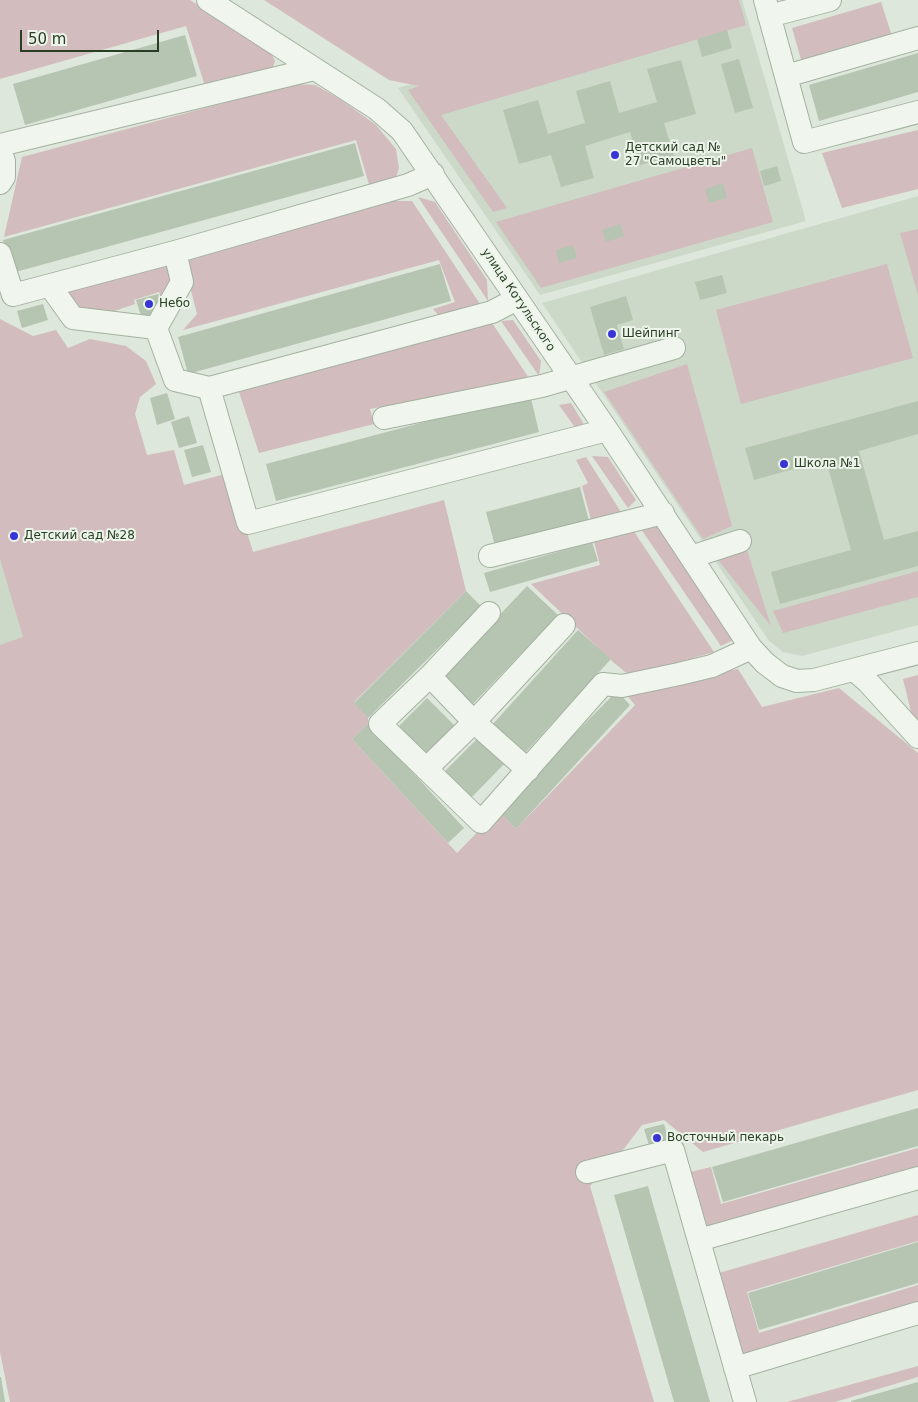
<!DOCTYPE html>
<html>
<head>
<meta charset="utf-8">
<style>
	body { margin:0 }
	#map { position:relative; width:918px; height:1402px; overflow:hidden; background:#dee7db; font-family:"DejaVu Sans",sans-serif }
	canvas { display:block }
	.scale { position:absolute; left:20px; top:30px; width:139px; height:22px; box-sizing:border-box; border:2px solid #293e24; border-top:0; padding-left:6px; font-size:15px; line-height:18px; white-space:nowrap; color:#293e24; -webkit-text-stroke:4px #edf5eb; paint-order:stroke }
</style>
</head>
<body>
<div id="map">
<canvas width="918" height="1402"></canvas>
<div class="scale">50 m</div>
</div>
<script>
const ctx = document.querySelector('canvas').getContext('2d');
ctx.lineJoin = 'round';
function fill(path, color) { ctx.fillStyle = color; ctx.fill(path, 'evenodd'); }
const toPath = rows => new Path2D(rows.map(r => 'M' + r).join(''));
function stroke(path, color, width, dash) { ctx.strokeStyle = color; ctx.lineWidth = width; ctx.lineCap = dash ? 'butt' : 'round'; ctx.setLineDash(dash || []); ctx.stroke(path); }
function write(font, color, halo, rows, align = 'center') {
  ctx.font = font + ' "DejaVu Sans",sans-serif'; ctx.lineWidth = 4; ctx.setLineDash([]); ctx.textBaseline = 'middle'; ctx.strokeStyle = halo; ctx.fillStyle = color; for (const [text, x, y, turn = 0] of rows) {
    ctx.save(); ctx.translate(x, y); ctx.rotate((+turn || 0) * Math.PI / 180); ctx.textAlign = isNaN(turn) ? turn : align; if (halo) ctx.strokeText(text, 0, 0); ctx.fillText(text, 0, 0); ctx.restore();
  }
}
fill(toPath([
	[704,0,742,0,806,221,540,295,398,88],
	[918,196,918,625,802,656,783,652,769,641,542,303],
	[0,445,56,628,0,645]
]), '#ccd9c9');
fill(toPath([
	[0,0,190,0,271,53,275,61,273,67,205,86,186,26,0,79],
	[264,0,739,0,746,25,441,115,507,208,493,212,408,90,419,86,389,80],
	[881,2,892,36,802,63,792,28],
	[295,84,315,85,340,99,376,125,396,149,399,168,395,180,370,188,356,140,4,237,22,157],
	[918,130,918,189,842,208,822,153],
	[752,148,773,222,541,288,496,222],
	[418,197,435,202,487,280,488,301],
	[390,201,412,201,480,304,440,317,433,309,455,302,439,260,183,330,197,314,183,259],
	[918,229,918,295,900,233],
	[170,258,177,283,163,304,159,292,134,300,135,304,100,316,76,314,59,288],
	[887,264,913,358,741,404,716,310],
	[0,319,33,336,56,330,68,348,90,339,126,346,146,361,156,384,140,397,135,414,147,455,174,450,184,485,229,473,253,552,444,500,466,591,354,702,368,718,368,724,352,739,457,853,498,811,516,829,635,705,625,693,738,669,762,707,839,688,918,753,918,1090,703,1152,664,1120,642,1125,620,1154,590,1186,654,1402,10,1402,0,1352,0,645,23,637,0,559],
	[513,320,541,361,539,376,501,321],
	[492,323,529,378,370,409,374,424,259,453,239,392],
	[687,364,732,526,703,539,604,392],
	[571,403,588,431,579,433,559,405],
	[592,456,608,457,636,500,628,508],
	[586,457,621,512,591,520,582,486,588,483,576,460],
	[657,526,733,640,721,646,641,529],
	[633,530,714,652,630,676,613,662,531,584,600,565,593,538],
	[747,550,771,626,718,560],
	[918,571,918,597,783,633,773,611],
	[918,675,918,722,912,716,903,679],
	[918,1148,918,1168,706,1228,690,1172,711,1167,721,1204],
	[918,1215,918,1241,747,1292,759,1333,918,1285,918,1302,743,1354,719,1273],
	[918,1366,918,1377,835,1402,787,1402]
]), '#d2bcbe');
fill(toPath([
	[727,30,732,48,702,57,697,39],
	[185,35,197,76,25,125,13,84],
	[918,53,918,92,819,121,809,85],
	[739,59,753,108,735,113,721,64],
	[681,60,696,114,664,123,674,156,640,165,630,132,585,146,594,178,561,187,551,155,519,164,503,110,538,100,548,134,585,123,576,91,610,81,619,113,657,102,647,69],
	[355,143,364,176,12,273,3,240],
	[777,166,781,181,764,186,760,171],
	[723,183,727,198,709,203,705,189],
	[620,224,624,236,606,242,602,230],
	[573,245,577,258,559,263,556,250],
	[440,264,451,301,188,374,178,337],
	[722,275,727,293,700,300,695,282],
	[158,294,162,309,160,313,146,317,140,313,136,300],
	[626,296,633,320,617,325,624,349,604,355,590,307],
	[43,304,48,320,22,328,17,311],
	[167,393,175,419,157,425,150,398],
	[530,394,539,432,276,501,266,464],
	[918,401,918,434,859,451,884,540,918,531,918,566,780,604,771,572,851,550,826,460,754,480,745,448],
	[189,416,197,443,179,448,171,422],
	[203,445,211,472,192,477,184,450],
	[580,487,589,521,495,546,486,512],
	[592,542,598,561,490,592,484,573],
	[527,586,558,615,469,708,439,679],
	[466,591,481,606,368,718,354,703],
	[578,630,611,659,524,754,492,725],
	[617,691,630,705,516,829,498,811],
	[427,698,457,728,426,759,396,729],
	[368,724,464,828,448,843,352,739],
	[481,735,507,761,469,800,443,773],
	[918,1108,918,1146,723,1202,712,1167],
	[664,1124,671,1147,651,1152,644,1129],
	[648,1186,653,1204,710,1402,674,1402,614,1195],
	[918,1242,918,1283,759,1330,748,1293],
	[0,1377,1,1377,5,1402,0,1402],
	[918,1382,918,1402,851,1402,851,1401]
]), '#b6c4b2');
const minor = toPath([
	[208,0,377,109,402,131,607,430,751,648,765,663,782,676,797,681,814,680,918,653],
	[765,0,804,142,918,112],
	[769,16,830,0],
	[786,76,918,38],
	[0,145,314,69],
	[0,150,4,161,4,177,0,183],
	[175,252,182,282,156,328,175,380,209,388],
	[0,254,13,295,175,252,408,185,433,174],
	[50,286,73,318,156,328],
	[517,299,492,312,209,388,248,523,607,430],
	[384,418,542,386,674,348],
	[490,556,663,513],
	[691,557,740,541],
	[489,613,430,676,380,724,481,822,603,684,622,686,679,674,712,666,751,648],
	[854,670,868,682,918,737],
	[430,676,474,722,528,770],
	[426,769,474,722,564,625],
	[587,1172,673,1150,745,1402],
	[699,1240,918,1178],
	[735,1368,918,1313]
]);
stroke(minor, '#a4b1a0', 24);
stroke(minor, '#f0f5ee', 22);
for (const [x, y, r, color] of [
	[615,155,5,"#3835d7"],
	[149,304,5,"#3835d7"],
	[612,334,5,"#3835d7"],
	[784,464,5,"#3835d7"],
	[14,536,5,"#3835d7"],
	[657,1138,5,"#3835d7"]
]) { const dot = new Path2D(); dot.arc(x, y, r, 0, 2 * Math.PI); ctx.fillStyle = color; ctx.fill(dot); stroke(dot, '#edf5eb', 2); }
write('12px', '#293e24', '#edf5eb', [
	["Детский сад №",625,148],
	["27 \"Самоцветы\"",625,162],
	["Небо",159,304],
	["Шейпинг",622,334],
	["Школа №1",794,464],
	["Детский сад №28",24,536],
	["Восточный пекарь",667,1138]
], 'left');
write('12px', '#293e24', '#edf5eb', [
	["улица Котульского",518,300,56]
]);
</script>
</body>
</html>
